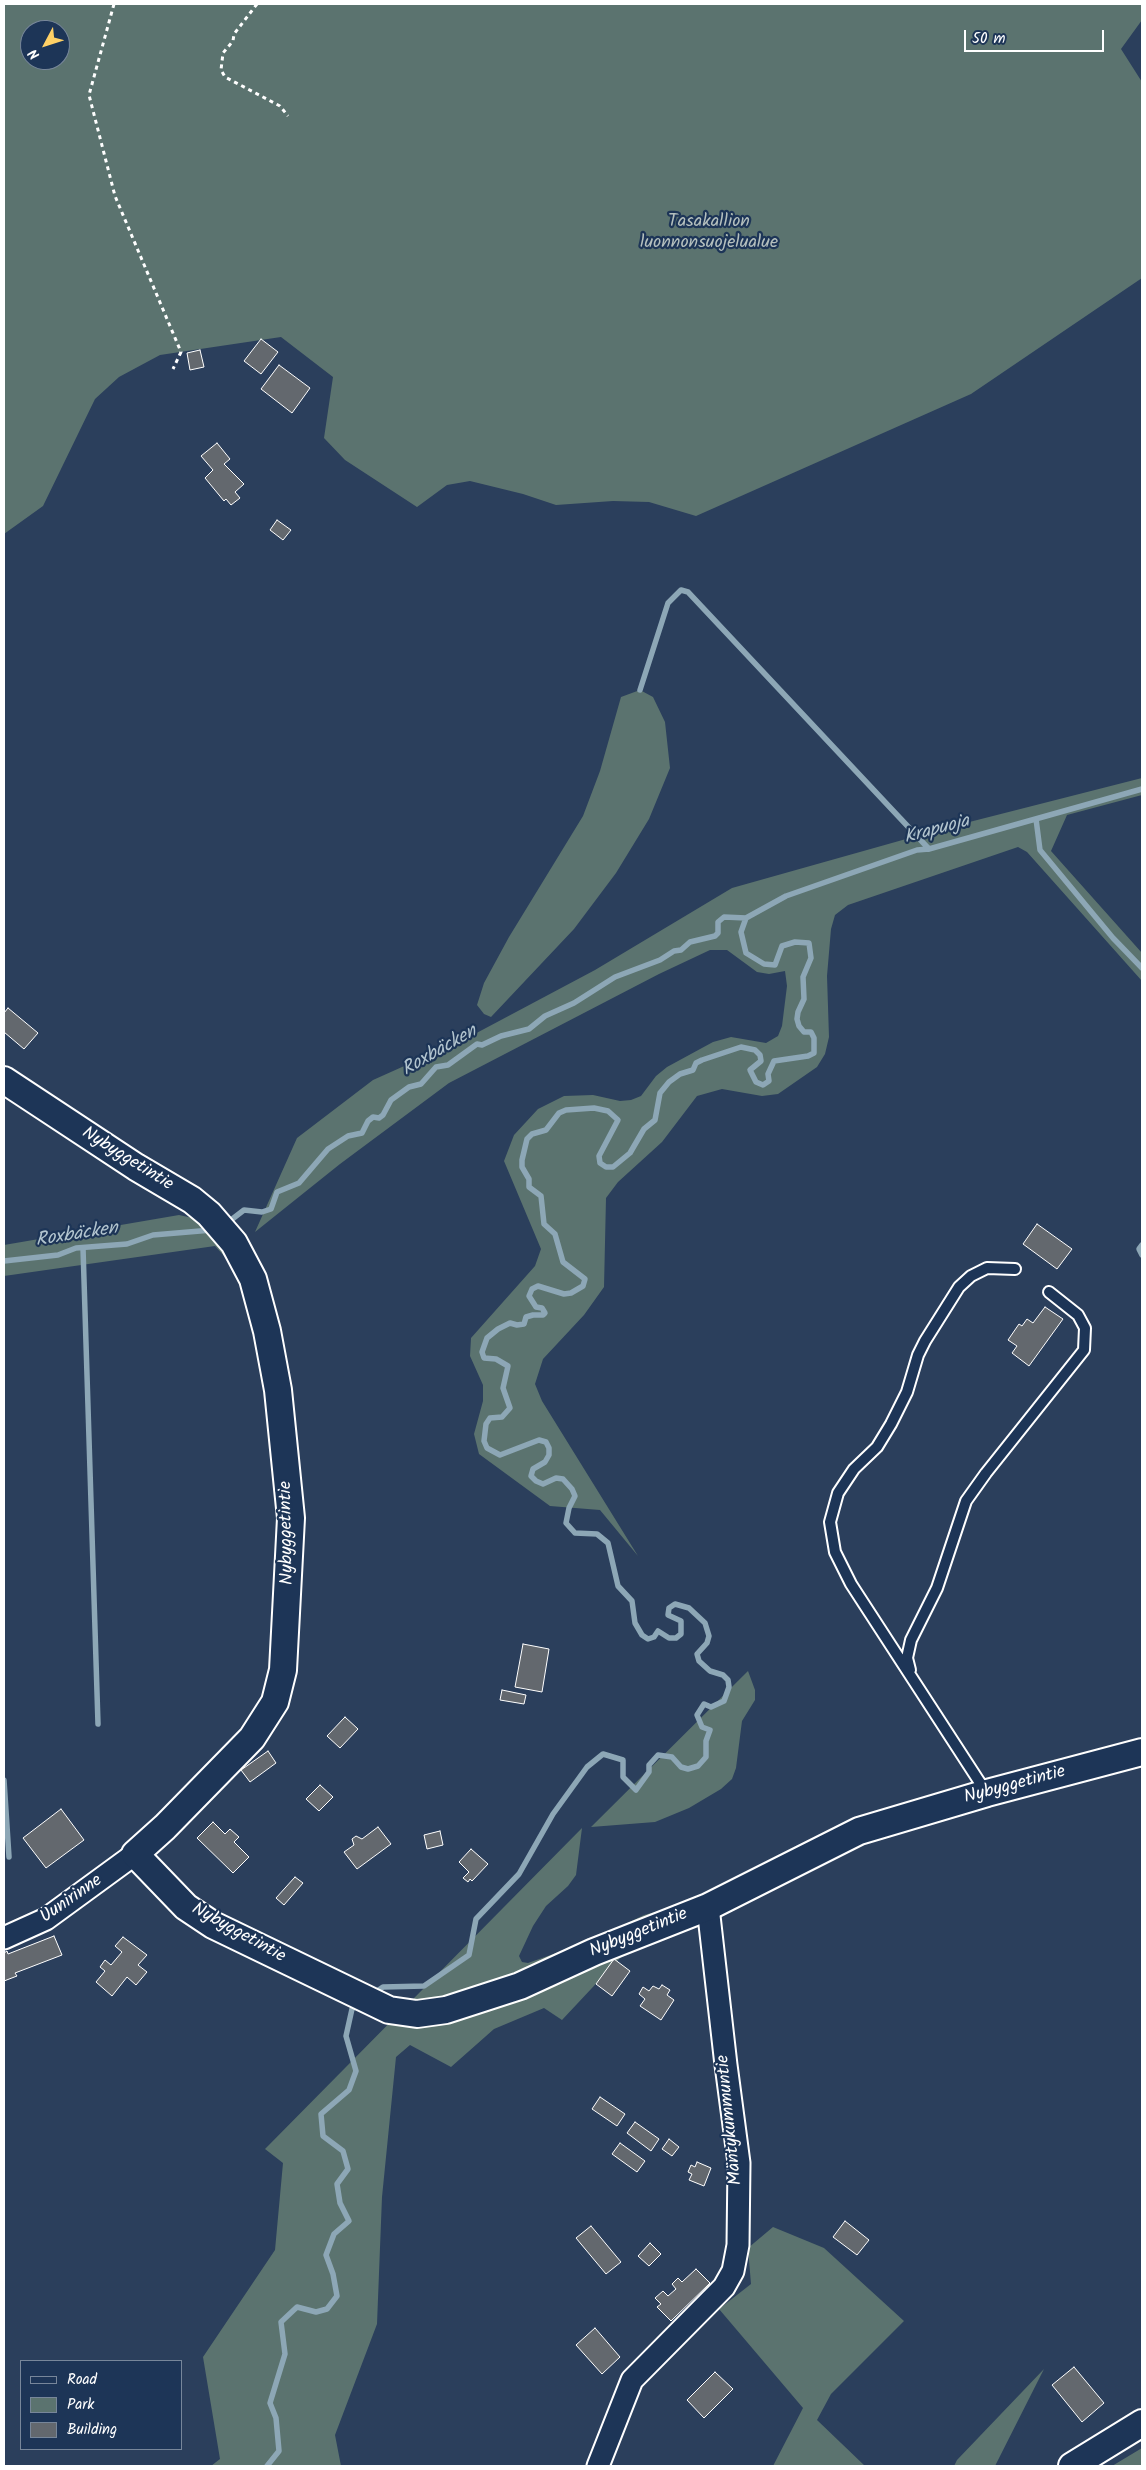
<!DOCTYPE html>
<html>
<head>
<meta charset="utf-8">
<style>
	body { margin:0 }
	#map { position:relative; width:1146px; height:2470px; overflow:hidden; background:#2b3f5c; font-family:Kalam,sans-serif }
	canvas { display:block }
	.frame { position:absolute; inset:0; border:5px solid #fff; pointer-events:none }
	.legend { position:absolute; left:20px; top:2360px; width:162px; height:90px; box-sizing:border-box; background:#1d3557; border:1px solid #77869a; margin:0; padding:6px 9px; list-style:none; font-size:15px; color:#fff }
	.legend li { display:flex; align-items:center; gap:10px; height:25px }
	.legend b { width:25px; border:1px solid #77869a }
	.north { position:absolute; left:20px; top:20px; width:50px; height:50px; box-sizing:border-box; background:#1d3557; border:1px solid #77869a; border-radius:50%; rotate:230deg; font-size:14px; font-weight:700; line-height:20px; text-align:center; color:#fff }
	.north::after { content:''; display:block; margin:auto; width:18px; height:22px; background:#ffd166; clip-path:polygon(50% 0,100% 100%,50% 72%,0 100%) }
	.scale { position:absolute; left:964px; top:30px; width:140px; height:22px; box-sizing:border-box; border:2px solid #fff; border-top:0; padding-left:6px; font-size:15px; line-height:18px; white-space:nowrap; color:#fff; -webkit-text-stroke:4px #1d3557; paint-order:stroke }
</style>
</head>
<body>
<div id="map">
<canvas width="1146" height="2470"></canvas>
<div class="frame"></div>
<ul class="legend">
<li><b style="height:6px;background:#1d3557"></b>Road</li>
<li><b style="height:14px;background:#5b736f"></b>Park</li>
<li><b style="height:14px;background:#63686e"></b>Building</li>
</ul>
<div class="north">N</div>
<div class="scale">50 m</div>
</div>
<script>
const ctx = document.querySelector('canvas').getContext('2d');
ctx.lineJoin = 'round';
function fill(path, color) { ctx.fillStyle = color; ctx.fill(path, 'evenodd'); }
const toPath = rows => new Path2D(rows.map(r => 'M' + r).join(''));
function stroke(path, color, width, dash) { ctx.strokeStyle = color; ctx.lineWidth = width; ctx.lineCap = dash ? 'butt' : 'round'; ctx.setLineDash(dash || []); ctx.stroke(path); }
function write(font, color, halo, rows, align = 'center') {
  ctx.font = font + ' Kalam,sans-serif'; ctx.lineWidth = 4.5; ctx.setLineDash([]); ctx.textBaseline = 'middle'; ctx.strokeStyle = halo; ctx.fillStyle = color; for (const [text, x, y, turn = 0] of rows) {
    ctx.save(); ctx.translate(x, y); ctx.rotate((+turn || 0) * Math.PI / 180); ctx.textAlign = isNaN(turn) ? turn : align; if (halo) ctx.strokeText(text, 0, 0); ctx.fillText(text, 0, 0); ctx.restore();
  }
}
fill(toPath([
	[4,4,1142,4,1142,20,1121,49,1142,82,1142,278,971,394,696,516,649,502,613,501,556,505,523,494,470,481,447,485,417,507,345,460,324,438,333,377,281,337,160,355,119,377,95,399,43,506,4,534],
	[30,30,60,30,60,60,30,60],
	[640,690,653,697,665,722,670,768,649,819,616,873,574,929,491,1017,484,1014,477,1005,484,983,509,937,583,816,600,771,621,697],
	[1142,778,1142,795,1067,815,1051,851,1142,953,1142,981,1027,852,1018,847,848,905,835,915,831,929,827,976,829,1037,825,1054,817,1067,778,1094,762,1096,722,1089,697,1096,662,1142,618,1182,606,1198,604,1287,584,1315,543,1359,535,1384,542,1401,638,1556,600,1510,550,1506,479,1454,474,1434,483,1401,483,1385,470,1356,471,1338,535,1266,541,1249,504,1161,514,1135,538,1109,564,1096,593,1095,620,1101,631,1100,641,1096,656,1076,667,1067,713,1042,731,1037,766,1043,778,1036,782,1026,787,986,785,971,769,974,757,972,727,950,710,950,659,974,449,1083,340,1164,255,1232,297,1138,373,1080,469,1037,595,970,732,888,938,830],
	[179,1215,202,1220,230,1250,235,1268,215,1246,4,1276,4,1245],
	[748,1671,755,1690,755,1700,742,1721,736,1768,732,1779,721,1789,689,1808,655,1822,591,1827],
	[582,1828,576,1875,568,1886,546,1906,533,1926,519,1956,522,1962,528,1963,590,1941,644,1915,666,1909,562,2020,544,2008,494,2029,451,2067,410,2045,396,2057,382,2197,377,2324,335,2435,341,2466,211,2466,220,2459,203,2357,275,2250,283,2163,265,2149],
	[773,2227,824,2248,904,2321,831,2394,817,2420,865,2466,773,2466,803,2408,719,2309,751,2284,748,2248],
	[1044,2369,995,2466,954,2466,957,2460],
	[1142,2448,1142,2466,1112,2466]
]), '#5b736f');
stroke(toPath([
	[640,690,668,603,681,590,688,592,929,849],
	[1036,819,1040,850,1113,938,1142,968],
	[231,1220,244,1210,262,1212,271,1209,277,1192,299,1183,328,1149,348,1136,362,1133,368,1121,373,1117,379,1118,383,1115,391,1100,409,1087,421,1084,436,1067,448,1065,477,1044,482,1045,501,1036,529,1029,545,1016,574,1003,615,977,660,960,674,951,681,950,690,942,715,936,718,933,718,922,724,917,746,918,786,896,917,850,929,849,1142,789],
	[1142,1245,1139,1249,1142,1255],
	[83,1248,98,1724],
	[4,1261,58,1255,76,1248,127,1244,153,1235,212,1230],
	[4,1780,9,1857],
	[373,1994,383,1987,424,1986,469,1955,476,1919,519,1874,553,1814,587,1767,603,1754,623,1760,623,1777,636,1790,649,1772,649,1765,658,1755,672,1757,681,1767,688,1769,698,1766,706,1757,706,1741,710,1730,702,1727,697,1715,704,1704,711,1707,724,1701,729,1687,728,1680,723,1675,710,1671,699,1661,697,1654,707,1643,709,1636,705,1623,689,1608,675,1604,669,1608,668,1615,681,1621,681,1634,676,1638,669,1638,658,1631,654,1637,648,1639,642,1635,635,1623,632,1601,618,1586,608,1543,597,1534,575,1533,566,1523,569,1508,575,1496,572,1489,563,1479,556,1478,543,1484,536,1481,531,1476,533,1469,545,1462,549,1455,549,1448,546,1442,539,1440,500,1455,487,1448,484,1441,486,1424,490,1418,502,1417,510,1408,503,1388,508,1366,496,1359,484,1358,482,1352,487,1338,498,1329,510,1323,517,1325,524,1324,526,1317,533,1315,543,1315,545,1313,542,1308,536,1307,529,1296,532,1289,538,1286,564,1294,571,1293,583,1286,585,1279,563,1262,555,1234,544,1224,541,1196,529,1187,529,1179,522,1167,522,1160,527,1139,532,1134,546,1130,559,1113,566,1110,594,1108,608,1111,618,1120,599,1156,600,1163,606,1167,613,1167,630,1153,644,1129,655,1120,660,1093,669,1082,680,1074,693,1070,696,1063,702,1060,741,1047,755,1050,760,1055,761,1061,750,1070,756,1082,763,1085,769,1081,768,1074,774,1061,808,1056,814,1053,814,1038,811,1032,804,1032,799,1026,797,1019,798,1012,804,999,803,977,811,958,809,943,795,942,782,946,775,965,764,964,746,953,741,932,746,918],
	[267,2466,279,2451,276,2418,270,2403,285,2354,281,2322,297,2307,316,2312,327,2309,337,2296,333,2274,326,2255,334,2234,349,2221,340,2203,337,2184,348,2169,343,2151,323,2136,321,2114,349,2090,356,2071,346,2036,352,2009,359,2004]
]), '#8da7b6', 5.5);
const building = toPath([
	[261,339,278,352,261,374,244,361,261,339],
	[200,350,204,367,190,370,187,353,200,350],
	[279,365,310,388,292,413,261,389,279,365],
	[217,443,230,459,224,464,244,484,235,492,240,498,231,505,226,499,224,501,205,478,213,470,201,456,217,443],
	[277,520,291,530,283,540,270,530,277,520],
	[8,1008,38,1033,24,1049,4,1032,4,1013,8,1008],
	[1037,1224,1072,1249,1057,1269,1023,1244,1037,1224],
	[1045,1307,1063,1319,1029,1366,1012,1353,1017,1346,1008,1340,1019,1324,1022,1326,1027,1319,1033,1323,1045,1307],
	[523,1644,549,1649,542,1692,515,1687,523,1644],
	[502,1690,526,1695,524,1704,500,1700,502,1690],
	[345,1717,358,1729,340,1748,327,1736,345,1717],
	[268,1751,276,1763,250,1782,241,1770,268,1751],
	[320,1785,333,1797,319,1811,306,1799,320,1785],
	[61,1809,84,1840,46,1868,23,1838,61,1809],
	[213,1822,225,1834,230,1829,239,1837,234,1842,249,1857,233,1873,197,1838,213,1822],
	[378,1827,391,1844,357,1869,344,1852,354,1845,352,1839,356,1836,362,1839,378,1827],
	[440,1831,443,1845,427,1849,424,1835,440,1831],
	[471,1849,488,1864,472,1881,470,1879,468,1882,463,1878,469,1872,459,1862,471,1849],
	[295,1877,303,1883,284,1905,276,1898,295,1877],
	[54,1936,62,1955,15,1973,17,1976,4,1981,4,1953,7,1951,8,1954,54,1936],
	[123,1937,147,1955,138,1965,147,1972,136,1985,127,1977,112,1996,96,1982,105,1971,100,1967,105,1960,111,1965,122,1952,115,1946,123,1937],
	[614,1959,630,1971,612,1996,596,1984,614,1959],
	[662,1985,670,1990,667,1995,674,2000,661,2020,640,2006,645,1999,639,1994,643,1987,649,1991,653,1986,659,1989,662,1985],
	[600,2097,625,2114,617,2126,592,2109,600,2097],
	[635,2122,659,2139,651,2151,627,2133,635,2122],
	[669,2139,679,2147,672,2156,662,2149,669,2139],
	[620,2143,645,2161,637,2172,612,2154,620,2143],
	[697,2162,711,2168,704,2186,689,2180,692,2174,688,2172,691,2165,695,2167,697,2162],
	[845,2221,869,2240,857,2255,833,2237,845,2221],
	[591,2226,621,2262,606,2274,576,2238,591,2226],
	[650,2243,661,2254,649,2266,638,2256,650,2243],
	[696,2269,710,2283,671,2321,657,2307,661,2304,655,2298,663,2291,668,2296,676,2289,672,2284,678,2278,682,2282,696,2269],
	[595,2328,620,2357,602,2374,576,2345,595,2328],
	[1074,2367,1104,2403,1082,2422,1052,2385,1074,2367],
	[715,2372,733,2389,704,2418,687,2400,715,2372]
]);
fill(building, '#63686e');
stroke(building, '#fff', 1);
const service = toPath([
	[910,1670,907,1658,911,1640,937,1588,966,1501,986,1473,1084,1350,1085,1328,1078,1315,1049,1292],
	[986,1792,851,1584,835,1552,830,1522,838,1493,854,1469,877,1447,891,1424,907,1392,918,1355,925,1341,959,1287,971,1276,987,1268,1015,1269]
]);
const minor = toPath([
	[4,1938,46,1919,135,1854],
	[598,2466,632,2380,724,2287,733,2271,738,2245,739,2163,726,2065,708,1907]
]);
const tertiary = toPath([
	[4,1080,136,1167,192,1200,209,1214,234,1243,253,1279,267,1331,278,1390,291,1518,283,1670,275,1702,252,1738,165,1827,135,1854,186,1907,213,1925,389,2010,417,2014,446,2010,520,1986,594,1952,708,1907,859,1831,987,1793,1142,1752],
	[1072,2466,1142,2423]
]);
stroke(service, '#fff', 14);
stroke(minor, '#fff', 25);
stroke(tertiary, '#fff', 30);
stroke(toPath([
	[114,4,89,95,115,196,181,352,173,369],
	[257,4,234,34,233,41,223,53,221,70,225,77,280,106,288,116]
]), '#fff', 3, [4, 4]);
stroke(service, '#1d3557', 10);
stroke(minor, '#1d3557', 21);
stroke(tertiary, '#1d3557', 26);
write('18px', '#b5c0be', '#1d3557', [
	["Tasakallion",709,223],
	["luonnonsuojelualue",709,244]
]);
write('18px', '#fff', '#1d3557', [
	["Nybyggetintie",127,1160,32],
	["Nybyggetintie",288,1533,-91],
	["Nybyggetintie",1015,1786,-15],
	["Uunirinne",72,1900,-35],
	["Nybyggetintie",238,1934,29],
	["Nybyggetintie",639,1934,-22],
	["Mäntykummuntie",731,2120,-96]
]);
write('italic 19px', '#b3c5cf', '#1d3557', [
	["Krapuoja",937,831,-15],
	["Roxbäcken",440,1052,-30],
	["Roxbäcken",77,1236,-9]
]);
</script>
</body>
</html>
